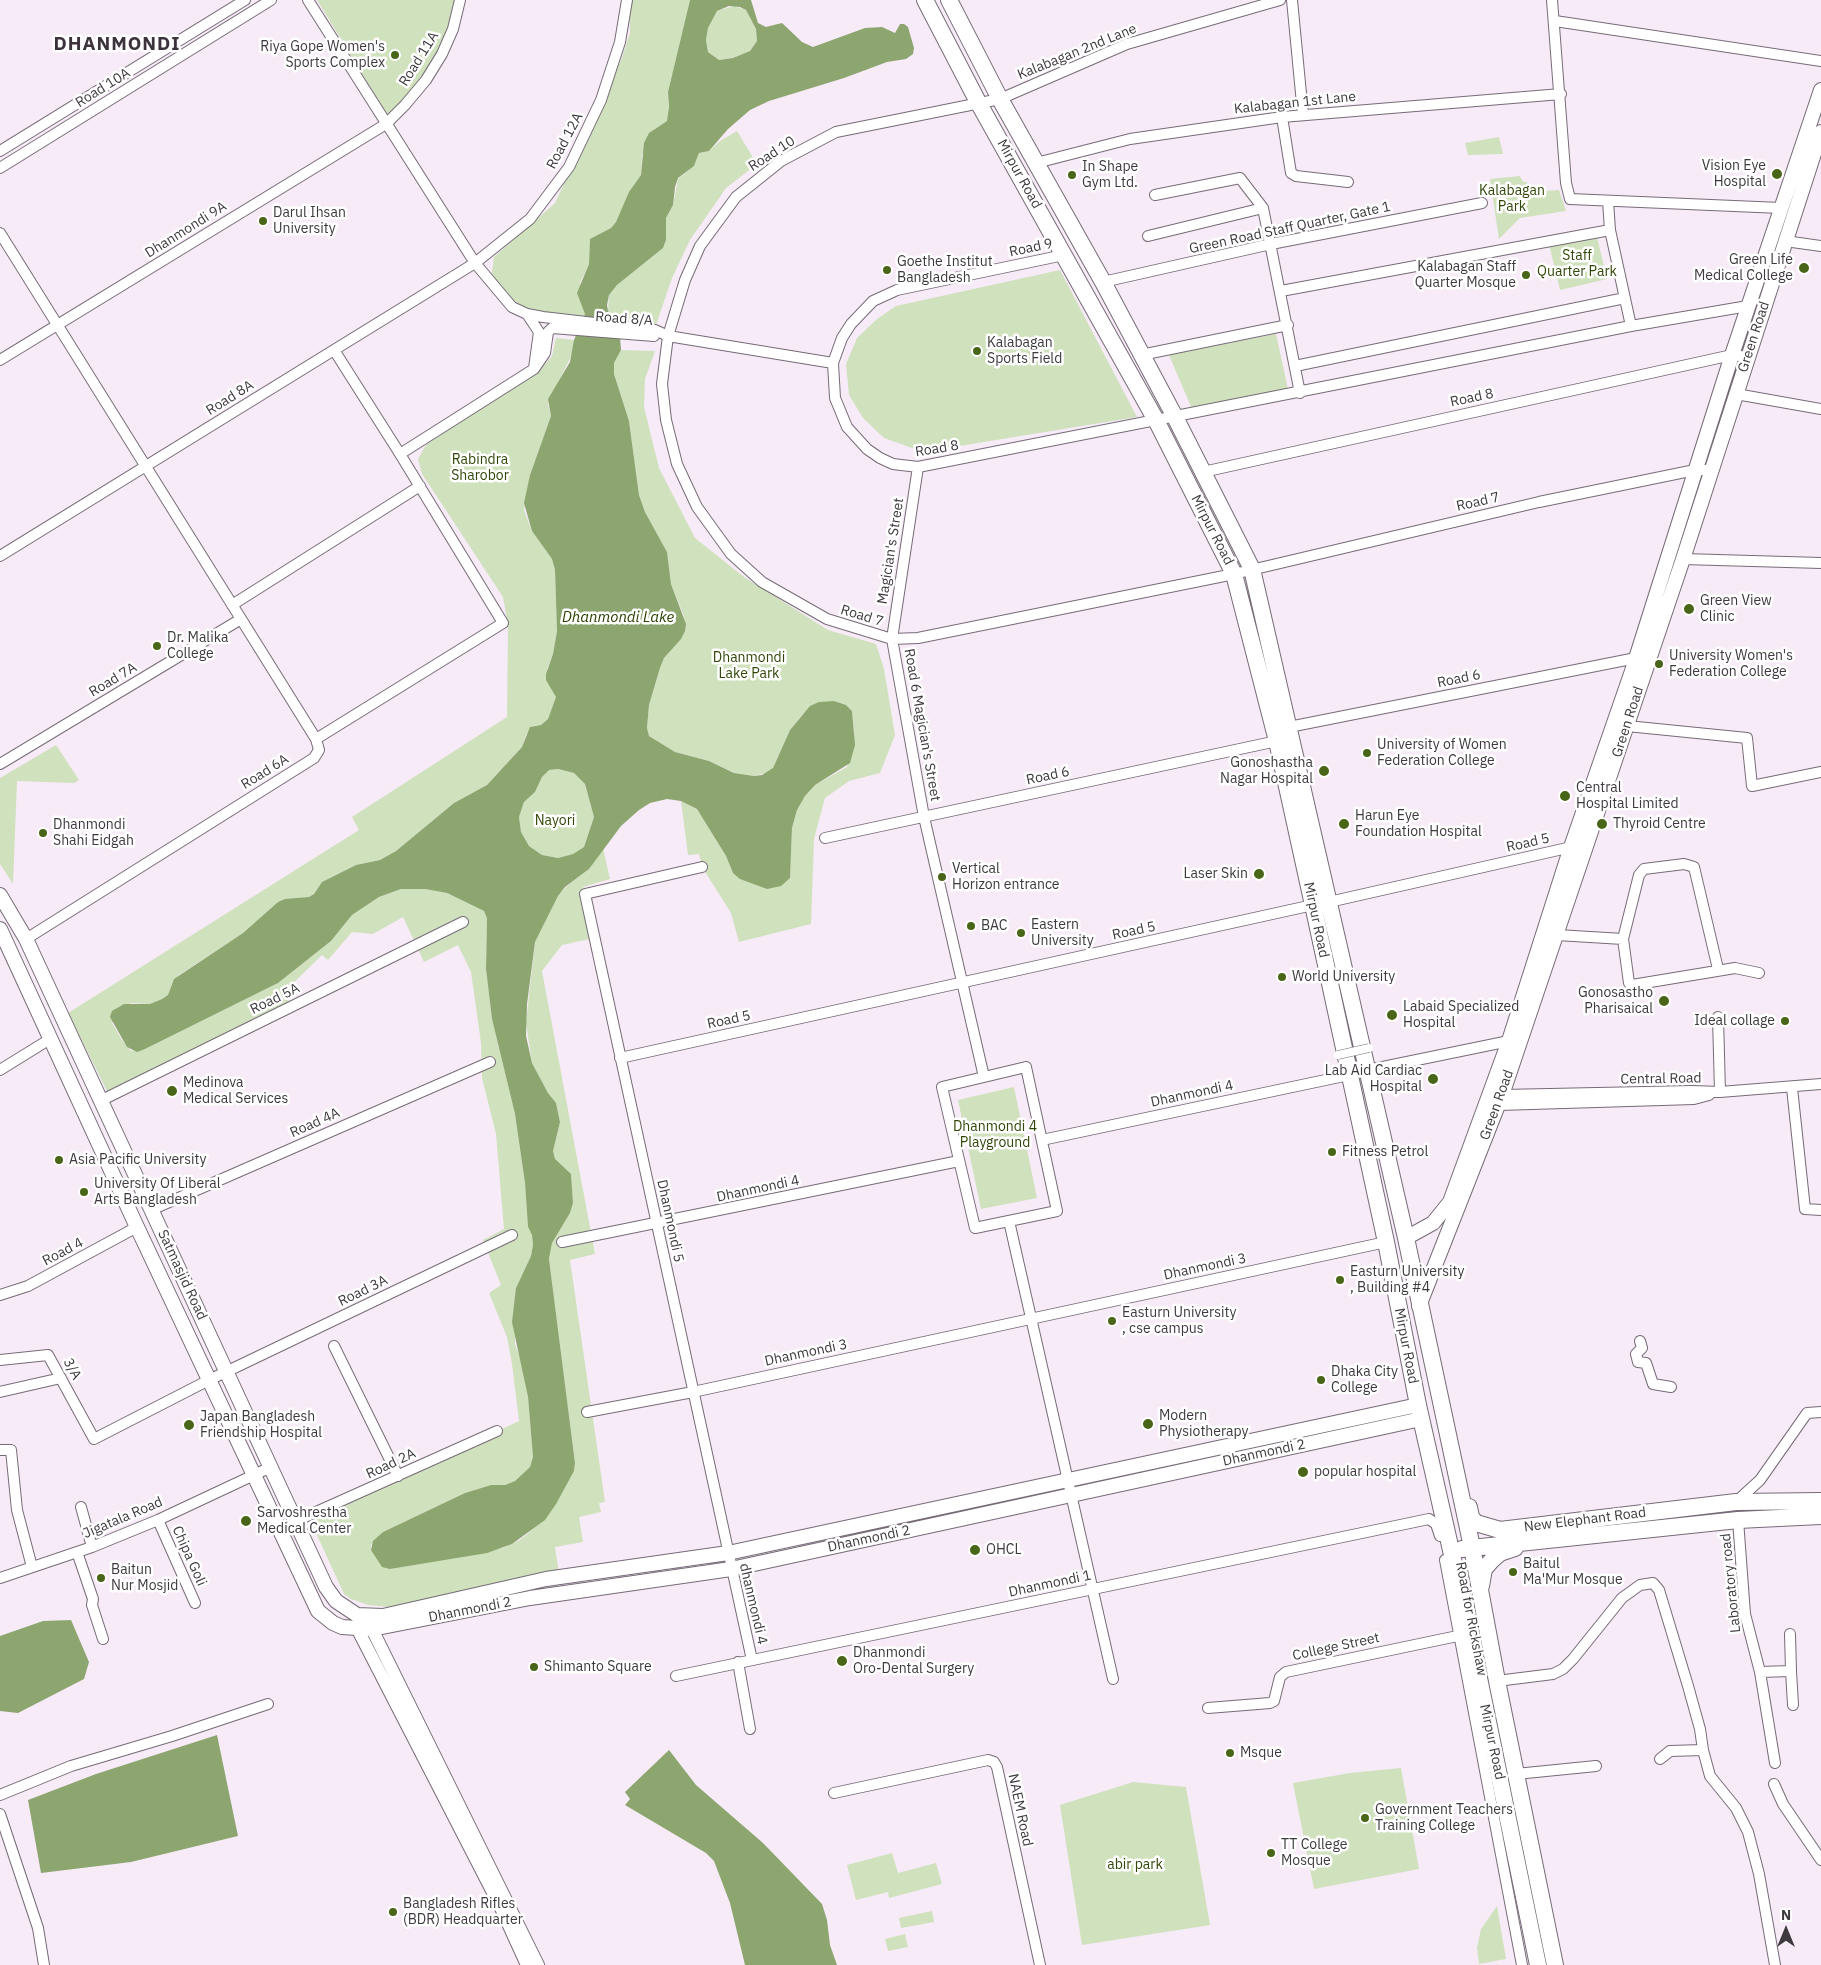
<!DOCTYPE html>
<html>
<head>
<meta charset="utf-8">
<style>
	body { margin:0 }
	#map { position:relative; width:1821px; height:1965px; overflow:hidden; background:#f7ebf8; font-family:"IBM Plex Sans",sans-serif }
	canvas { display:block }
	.north { position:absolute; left:1761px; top:1905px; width:50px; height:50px; -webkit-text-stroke:4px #fff; paint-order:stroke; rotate:0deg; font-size:14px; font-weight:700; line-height:20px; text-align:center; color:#3d393e }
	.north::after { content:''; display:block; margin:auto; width:18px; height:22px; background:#3d393e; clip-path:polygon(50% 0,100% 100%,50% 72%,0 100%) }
</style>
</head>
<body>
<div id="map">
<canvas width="1821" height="1965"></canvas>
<div class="north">N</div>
</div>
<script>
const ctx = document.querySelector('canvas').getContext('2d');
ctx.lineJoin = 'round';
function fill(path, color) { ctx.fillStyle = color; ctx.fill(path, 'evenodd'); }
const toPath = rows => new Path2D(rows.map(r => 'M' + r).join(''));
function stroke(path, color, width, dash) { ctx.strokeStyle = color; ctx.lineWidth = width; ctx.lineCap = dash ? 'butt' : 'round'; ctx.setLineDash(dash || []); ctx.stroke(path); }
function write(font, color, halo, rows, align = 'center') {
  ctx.font = font + ' "IBM Plex Sans",sans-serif'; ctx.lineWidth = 5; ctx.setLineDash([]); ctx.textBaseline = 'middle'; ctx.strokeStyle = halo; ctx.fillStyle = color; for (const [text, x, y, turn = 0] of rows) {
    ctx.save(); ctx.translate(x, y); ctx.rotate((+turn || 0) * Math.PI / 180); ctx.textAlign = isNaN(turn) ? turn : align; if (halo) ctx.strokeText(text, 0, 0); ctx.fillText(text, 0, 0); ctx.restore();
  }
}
fill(toPath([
	[317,0,456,0,451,30,435,61,389,118],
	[629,0,690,0,668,92,669,114,667,121,655,129,642,155,641,175,633,187,616,222,611,228,590,239,589,264,580,283,585,314,583,320,535,313,504,295,491,279,494,257,555,203,621,60,630,33],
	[734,6,746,10,756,29,757,41,750,51,733,58,719,60,708,52,706,40,708,28,717,11],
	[737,131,757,164,726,188,690,240,672,278,656,325,619,325,608,311,609,295,617,285,663,248,666,240,666,218,673,205,678,179,694,166,699,153,709,151,720,141],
	[1499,137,1503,154,1468,155,1465,143],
	[1520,176,1523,182,1527,182,1530,192,1559,190,1566,211,1520,218,1499,239,1490,179],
	[1597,237,1607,279,1560,290,1549,244],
	[1060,270,1137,417,941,449,915,449,884,438,863,418,849,395,846,364,857,338,877,319,896,306],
	[1276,334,1288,389,1192,409,1169,355],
	[556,338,574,340,572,354,548,404,551,416,530,475,524,510,532,531,552,559,555,570,557,631,553,654,547,669,556,697,548,719,541,725,533,726,526,735,522,747,487,785,454,803,396,851,380,860,356,865,322,882,314,894,309,897,278,902,243,933,179,975,172,984,168,995,162,999,150,1004,131,1003,112,1023,122,1040,131,1051,145,1049,278,983,331,941,352,915,379,897,401,889,425,889,447,893,484,911,487,917,486,969,492,1019,515,1114,525,1183,528,1227,532,1235,533,1245,531,1256,516,1288,515,1344,521,1360,528,1397,533,1457,530,1467,515,1481,505,1485,491,1485,465,1493,383,1532,371,1545,371,1550,390,1569,503,1548,520,1540,545,1519,574,1471,575,1463,549,1259,552,1243,570,1213,573,1203,571,1174,555,1160,553,1151,560,1122,556,1103,548,1093,532,1063,526,1023,535,942,558,896,566,887,589,869,603,848,610,879,583,887,594,938,562,945,542,971,595,1254,570,1260,605,1502,599,1503,601,1512,579,1517,583,1542,555,1547,559,1573,388,1607,368,1605,351,1599,344,1594,310,1520,519,1421,512,1364,507,1337,489,1293,501,1285,483,1240,504,1229,496,1134,482,1078,481,1043,471,972,458,945,424,962,403,917,373,934,352,932,328,960,322,955,284,992,292,1007,110,1097,68,1013,359,830,352,817,507,717,508,624,503,597,422,474,418,459,426,445,546,363,552,356],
	[621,350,655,351,645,379,644,407,659,468,695,538,744,577,828,630,876,644,884,669,895,735,880,773,849,781,825,798,814,839,811,924,739,942,731,913,702,867,699,854,688,855,681,801,697,809,726,856,733,873,790,878,792,828,797,810,805,796,815,785,847,767,854,732,852,711,846,705,834,701,803,714,790,730,773,768,769,772,754,776,735,773,709,761,675,752,649,736,647,728,649,705,660,668,664,658,685,631,684,616,671,584,667,552,645,512,639,495,629,421,614,374,614,363],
	[56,745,79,780,74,783,17,781,13,884,0,864,0,778],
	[558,769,574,773,585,784,594,817,584,847,573,854,558,858,542,855,529,846,521,832,519,817,524,802,535,792,542,777,549,770],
	[1014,1087,1037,1198,981,1209,958,1100],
	[1401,1768,1419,1869,1314,1889,1293,1783,1350,1773],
	[1133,1782,1186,1787,1210,1925,1082,1945,1060,1805],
	[892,1853,898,1873,936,1863,942,1884,889,1898,888,1892,856,1900,847,1865],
	[1497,1906,1506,1959,1479,1964,1477,1948,1481,1929],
	[932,1911,934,1922,901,1928,899,1918],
	[905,1934,908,1947,888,1951,885,1939]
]), '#d0e1bd');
fill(toPath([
	[690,0,751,0,758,23,766,27,782,23,802,42,813,47,865,28,882,27,895,33,900,24,904,24,908,27,914,48,913,54,906,59,887,62,844,78,769,101,750,110,728,129,709,151,699,153,694,166,678,178,675,187,673,205,666,218,666,240,663,248,617,285,609,295,607,305,608,311,619,325,621,350,614,363,614,374,629,421,639,495,645,512,667,552,671,584,686,624,685,631,681,639,664,658,660,668,649,705,647,728,649,736,675,752,709,761,734,773,754,776,762,775,773,768,790,730,810,706,819,702,834,701,846,705,852,711,855,745,850,763,815,785,805,796,797,810,792,828,790,878,781,886,767,889,740,879,733,873,726,856,697,809,681,801,667,799,650,803,639,810,621,826,589,869,565,887,558,896,535,942,527,1004,526,1036,532,1063,548,1093,556,1103,560,1122,553,1151,555,1159,571,1174,573,1203,570,1213,552,1243,549,1259,575,1463,574,1471,556,1504,545,1520,512,1544,487,1553,390,1569,382,1567,371,1550,373,1541,383,1532,465,1493,491,1485,505,1485,515,1481,530,1467,533,1457,528,1397,512,1322,516,1288,531,1256,533,1245,532,1235,528,1227,525,1183,515,1114,492,1019,486,969,487,918,484,911,447,893,425,889,401,889,379,897,352,915,331,941,278,983,145,1049,137,1052,127,1047,110,1017,112,1011,124,1004,150,1004,162,999,168,995,174,979,243,933,278,902,285,899,309,897,314,894,322,882,356,865,380,860,396,851,454,803,487,785,522,747,530,727,541,725,548,719,556,697,546,680,546,674,553,654,557,631,555,570,552,559,532,531,524,503,530,475,551,416,548,399,570,362,574,340,585,314,577,293,589,264,590,239,611,228,616,222,629,192,641,175,644,143,649,133,667,121,669,107,668,92],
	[729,6,740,7,746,10,756,29,757,41,750,51,733,58,719,60,708,52,706,40,708,28,717,11],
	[558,769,574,773,585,784,594,817,584,847,573,854,558,858,542,855,529,846,521,832,519,817,524,802,535,792,542,777,549,770],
	[71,1620,89,1662,84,1679,18,1713,0,1711,0,1636,43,1621],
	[217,1735,238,1836,131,1862,41,1873,28,1800,96,1774],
	[669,1750,696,1785,763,1843,822,1904,827,1920,830,1945,837,1965,745,1965,730,1903,714,1861,706,1853,625,1805,630,1799,625,1792]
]), '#8da56f');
const minor = toPath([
	[308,0,475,263,512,307,527,314,543,317,655,330,668,336,833,363],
	[1280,0,1127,44,1000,99,836,132,781,161,736,197,700,246,685,280,668,336,662,384,666,420,677,464,697,507,731,554,762,582,827,619,892,639,918,638,1234,574,1539,502,1695,470,1712,470],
	[1292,0,1303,114],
	[1552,0,1566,183,1570,199,1781,208],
	[1555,21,1821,61],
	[1282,117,1291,173,1296,176,1348,182],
	[0,151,245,0],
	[1036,163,1130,139,1282,117,1561,94],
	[0,168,271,0],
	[1608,201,1610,230,1631,326],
	[1263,208,1300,393],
	[0,233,316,739],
	[1148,236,1263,208,1240,178,1155,195],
	[1785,241,1821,246],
	[1064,255,897,290,873,301,851,324,842,338,833,363,835,398,847,427,867,449,880,458,893,464,918,467,1631,326,1748,306],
	[1103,282,1271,244,1482,203],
	[1281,291,1610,230],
	[527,314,539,332,534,368],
	[1141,355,1288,325],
	[0,360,386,124,405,105,426,80,442,54,453,29,460,0],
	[1295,366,1625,298],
	[1736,394,1821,409],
	[400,454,534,369,545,353,548,332,552,328,654,336],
	[918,467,892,639,924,817,984,1077],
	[1203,472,1732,355,1748,357],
	[0,556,475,263,530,219,569,167,601,100,620,42,627,0],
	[1683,559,1821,563],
	[232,605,420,486],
	[1627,726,1747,738,1752,786,1821,772],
	[1289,727,1636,658],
	[0,764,241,619],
	[825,838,1277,741],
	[702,867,585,894,752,1660],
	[1329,902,1576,846],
	[1557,935,1623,939],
	[26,939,314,758,319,750,316,739,503,623,400,454,334,350],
	[1718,969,1694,867,1684,864,1644,869,1639,875,1623,939,1629,983,1632,985,1735,968,1759,973],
	[1718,1017,1720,1092],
	[620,1058,1313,905],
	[1026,1067,1057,1211,975,1228,942,1087,1026,1067],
	[0,1070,50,1039],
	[1368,1070,1514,1040],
	[1792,1088,1805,1209,1821,1210],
	[1502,1095,1692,1091,1720,1092,1821,1084],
	[100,1101,463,922],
	[1499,1105,1694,1099,1709,1095],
	[1042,1140,1349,1075],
	[151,1210,490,1062],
	[1009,1221,1113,1679],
	[562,1242,959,1161],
	[0,1295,28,1286,137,1227],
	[1640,1341,1642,1348,1636,1354,1638,1362,1646,1363,1653,1384,1671,1387],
	[334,1346,398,1476],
	[0,1360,48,1355,94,1439,209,1380,512,1235],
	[0,1392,61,1378],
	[587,1412,693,1392,1386,1242],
	[0,1450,11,1450,17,1510,32,1567],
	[1736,1502,1760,1480,1807,1413,1821,1412],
	[81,1507,92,1547],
	[158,1520,195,1603],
	[1738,1520,1745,1614,1760,1672,1775,1763],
	[296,1521,497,1431],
	[77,1552,93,1599,92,1605,103,1639],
	[1445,1560,1522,1965],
	[0,1578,92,1547,158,1520,271,1467],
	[738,1662,750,1729],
	[1791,1671,1793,1705],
	[1760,1672,1791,1671,1790,1634],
	[676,1676,1429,1519,1436,1524,1440,1536],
	[1497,1681,1553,1674,1563,1669,1573,1659,1622,1598,1640,1585,1653,1583,1659,1590,1688,1686,1700,1729,1703,1750,1670,1751,1660,1759],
	[1208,1708,1270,1703,1274,1701,1280,1677,1286,1672,1467,1634],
	[1703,1750,1710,1776,1736,1808,1748,1832,1759,1874,1775,1965],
	[1516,1774,1596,1766],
	[1774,1784,1783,1804,1821,1860],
	[834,1793,988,1760,994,1762,997,1767,1040,1965],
	[0,1795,71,1766,172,1736,268,1704],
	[0,1814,38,1928,44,1965]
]);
const tertiary = toPath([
	[372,1629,538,1965],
	[358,1630,501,1908,527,1965]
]);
const secondary = toPath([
	[0,895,26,939,326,1587,336,1601,357,1615,383,1616,546,1579,728,1553,1418,1405],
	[0,929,137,1227,318,1611,333,1623,342,1627,372,1629,530,1598,731,1569,1421,1419],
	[1406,1238,1433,1223,1450,1202,1509,1041,1571,847,1632,671,1732,355,1821,90],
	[1419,1306,1502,1095,1683,559,1821,132]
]);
const trunk = toPath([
	[925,0,978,102,1157,422,1234,574,1277,741,1313,905,1386,1242,1418,1405,1470,1634,1538,1965],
	[949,0,1000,99,1103,282,1175,417,1252,569,1406,1238,1472,1547,1497,1681,1555,1965],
	[1469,1507,1471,1517,1476,1523,1500,1530,1736,1502,1821,1501],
	[1462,1549,1738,1520,1821,1516],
	[1481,1586,1484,1569,1492,1560,1500,1553,1515,1548]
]);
stroke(minor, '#766b77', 12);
stroke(tertiary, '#766b77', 14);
stroke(secondary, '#766b77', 16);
stroke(trunk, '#766b77', 18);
stroke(minor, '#fff', 10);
stroke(tertiary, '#fff', 12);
stroke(secondary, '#fff', 14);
stroke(trunk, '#fff', 16);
const pedestrianBridge = toPath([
	[1338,1055,1369,1048]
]);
stroke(pedestrianBridge, '#766b77', 9, []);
stroke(pedestrianBridge, '#fff', 8);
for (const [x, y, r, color] of [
	[395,55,5,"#496518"],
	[1777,174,6,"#496518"],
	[1072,175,5,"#496518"],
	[263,221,5,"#496518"],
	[1804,268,6,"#496518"],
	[887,270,5,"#496518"],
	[1526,275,5,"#496518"],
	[977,351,5,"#496518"],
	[1689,609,6,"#496518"],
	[157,646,5,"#496518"],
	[1659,664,5,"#496518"],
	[1367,753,5,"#496518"],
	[1324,771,6,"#496518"],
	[1565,796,6,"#496518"],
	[1344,824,6,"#496518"],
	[1602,824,6,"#496518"],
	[43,833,5,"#496518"],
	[1259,874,6,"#496518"],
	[942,877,5,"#496518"],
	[971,926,5,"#496518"],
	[1021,933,5,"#496518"],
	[1282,977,5,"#496518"],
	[1664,1001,6,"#496518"],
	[1392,1015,6,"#496518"],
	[1785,1021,5,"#496518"],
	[1433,1079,6,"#496518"],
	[172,1091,6,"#496518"],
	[1332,1152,5,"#496518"],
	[59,1160,5,"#496518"],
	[84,1192,5,"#496518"],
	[1340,1280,5,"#496518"],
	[1112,1321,5,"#496518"],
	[1321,1380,5,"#496518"],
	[1148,1424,6,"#496518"],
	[189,1425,6,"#496518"],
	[1303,1472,6,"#496518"],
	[246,1521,6,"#496518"],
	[975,1550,6,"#496518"],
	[1513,1572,5,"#496518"],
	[101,1578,5,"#496518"],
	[842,1661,6,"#496518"],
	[534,1667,5,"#496518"],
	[1230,1753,5,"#496518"],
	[1365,1818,5,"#496518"],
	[1271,1853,5,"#496518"],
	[393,1912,5,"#496518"]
]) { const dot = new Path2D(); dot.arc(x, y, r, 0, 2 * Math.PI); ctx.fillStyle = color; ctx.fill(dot); stroke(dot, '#fff', 2); }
write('14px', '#3d393e', '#fff', [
	["Riya Gope Women's",385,47,"right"],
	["Sports Complex",385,63,"right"],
	["Vision Eye",1766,166,"right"],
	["Hospital",1766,182,"right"],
	["In Shape",1082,167],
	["Gym Ltd.",1082,183],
	["Darul Ihsan",273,213],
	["University",273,229],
	["Green Life",1793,260,"right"],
	["Medical College",1793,276,"right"],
	["Goethe Institut",897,262],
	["Bangladesh",897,278],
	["Kalabagan Staff",1516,267,"right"],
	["Quarter Mosque",1516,283,"right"],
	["Kalabagan",987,343],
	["Sports Field",987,359],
	["Green View",1700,601],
	["Clinic",1700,617],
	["Dr. Malika",167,638],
	["College",167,654],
	["University Women's",1669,656],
	["Federation College",1669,672],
	["University of Women",1377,745],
	["Federation College",1377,761],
	["Gonoshastha",1313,763,"right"],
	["Nagar Hospital",1313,779,"right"],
	["Central",1576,788],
	["Hospital Limited",1576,804],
	["Harun Eye",1355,816],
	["Foundation Hospital",1355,832],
	["Thyroid Centre",1613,824],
	["Dhanmondi",53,825],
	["Shahi Eidgah",53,841],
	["Vertical",952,869],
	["Horizon entrance",952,885],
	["Laser Skin",1248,874,"right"],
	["Eastern",1031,925],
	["University",1031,941],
	["BAC",981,926],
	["World University",1292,977],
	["Gonosastho",1653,993,"right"],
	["Pharisaical",1653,1009,"right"],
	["Labaid Specialized",1403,1007],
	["Hospital",1403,1023],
	["Ideal collage",1775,1021,"right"],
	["Lab Aid Cardiac",1422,1071,"right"],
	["Hospital",1422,1087,"right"],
	["Medinova",183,1083],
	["Medical Services",183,1099],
	["Fitness Petrol",1342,1152],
	["Asia Pacific University",69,1160],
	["University Of Liberal",94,1184],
	["Arts Bangladesh",94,1200],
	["Easturn University",1350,1272],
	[", Building #4",1350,1288],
	["Easturn University",1122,1313],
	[", cse campus",1122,1329],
	["Dhaka City",1331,1372],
	["College",1331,1388],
	["Modern",1159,1416],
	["Physiotherapy",1159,1432],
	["Japan Bangladesh",200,1417],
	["Friendship Hospital",200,1433],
	["popular hospital",1314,1472],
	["Sarvoshrestha",257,1513],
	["Medical Center",257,1529],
	["OHCL",986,1550],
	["Baitul",1523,1564],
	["Ma'Mur Mosque",1523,1580],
	["Baitun",111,1570],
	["Nur Mosjid",111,1586],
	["Dhanmondi",853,1653],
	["Oro-Dental Surgery",853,1669],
	["Shimanto Square",544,1667],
	["Msque",1240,1753],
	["Government Teachers",1375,1810],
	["Training College",1375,1826],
	["TT College",1281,1845],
	["Mosque",1281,1861],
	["Bangladesh Rifles",403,1904],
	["(BDR) Headquarter",403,1920]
], 'left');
write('14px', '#3d393e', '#fff', [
	["Kalabagan 2nd Lane",1077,52,-22],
	["Road 11A",419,59,-58],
	["Road 10A",103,88,-32],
	["Kalabagan 1st Lane",1295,103,-6],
	["Road 12A",565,141,-62],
	["Road 10",772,154,-33],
	["Mirpur Road",1019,174,61],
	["Green Road Staff Quarter, Gate 1",1290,228,-12],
	["Dhanmondi 9A",186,230,-32],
	["Road 9",1031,248,-12],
	["Road 8/A",624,319,4],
	["Green Road",1754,337,-72],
	["Road 8A",230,398,-32],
	["Road 8",1472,398,-12],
	["Road 8",937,449,-9],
	["Road 7",1478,502,-13],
	["Mirpur Road",1212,530,63],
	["Magician's Street",891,551,-81],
	["Road 7",862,616,17],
	["Road 6",1459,679,-11],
	["Road 7A",113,680,-31],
	["Green Road",1628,722,-72],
	["Road 6 Magician's Street",922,725,80],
	["Road 6A",265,772,-32],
	["Road 6",1048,776,-12],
	["Road 5",1528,843,-13],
	["Mirpur Road",1316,920,78],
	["Road 5",1134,931,-12],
	["Road 5A",275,999,-26],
	["Road 5",729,1020,-12],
	["Central Road",1661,1079,-1],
	["Dhanmondi 4",1192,1094,-12],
	["Green Road",1497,1105,-70],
	["Road 4A",315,1123,-24],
	["Dhanmondi 4",758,1189,-12],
	["Dhanmondi 5",670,1221,78],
	["Road 4",63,1252,-28],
	["Dhanmondi 3",1205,1267,-12],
	["Satmasjid Road",182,1275,65],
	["Road 3A",363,1291,-26],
	["Mirpur Road",1406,1346,79],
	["Dhanmondi 3",806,1353,-12],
	["3/A",72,1369,62],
	["Dhanmondi 2",1264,1453,-12],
	["Road 2A",391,1464,-25],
	["Jigatala Road",123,1518,-23],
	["New Elephant Road",1585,1520,-7],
	["Dhanmondi 2",869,1539,-12],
	["Chipa Goli",189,1556,66],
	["Laboratory road",1731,1583,-96],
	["Dhanmondi 1",1050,1584,-12],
	["dhanmondi 4",753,1604,77],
	["Dhanmondi 2",470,1610,-11],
	["Road for Rickshaw",1471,1619,79],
	["College Street",1336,1647,-12],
	["Mirpur Road",1492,1742,78],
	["NAEM Road",1020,1810,78]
]);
write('14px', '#314708', '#fff', [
	["Kalabagan",1512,191],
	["Park",1512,207],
	["Staff",1577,256],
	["Quarter Park",1577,272],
	["Rabindra",480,460],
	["Sharobor",480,476],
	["Dhanmondi",749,658],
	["Lake Park",749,674],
	["Nayori",555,821],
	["Dhanmondi 4",995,1127],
	["Playground",995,1143],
	["abir park",1135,1865]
]);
write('italic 15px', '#2b4000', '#fff', [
	["Dhanmondi Lake",618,618]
]);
ctx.letterSpacing = '1px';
write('bold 19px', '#3b323c', '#fff', [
	["DHANMONDI",117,45]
]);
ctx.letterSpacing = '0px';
</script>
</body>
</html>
